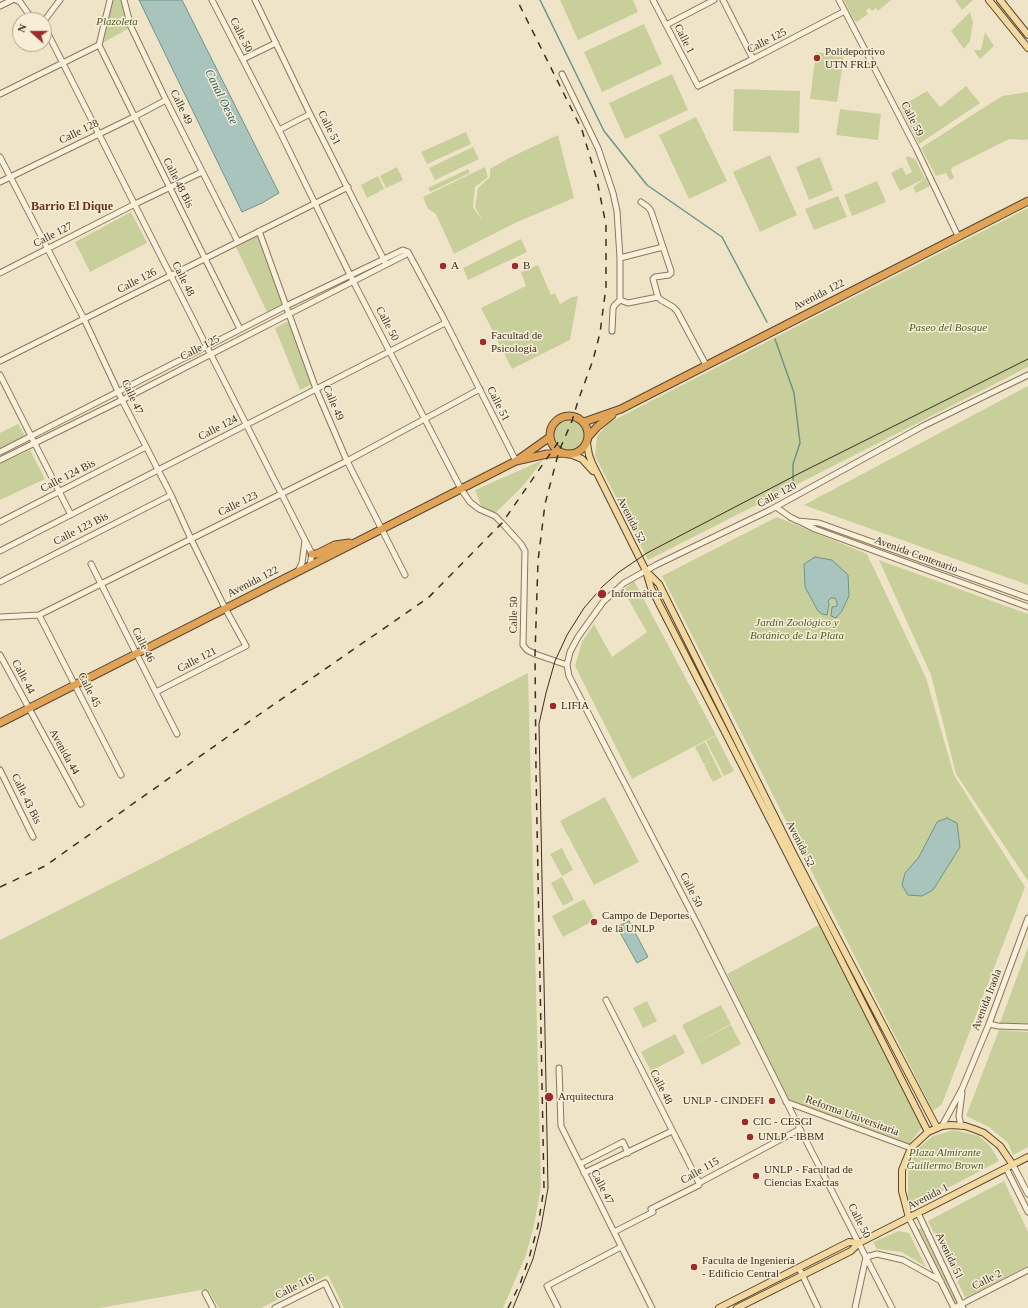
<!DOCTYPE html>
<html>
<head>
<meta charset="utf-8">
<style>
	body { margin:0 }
	#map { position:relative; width:1028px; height:1308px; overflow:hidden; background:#f0e4c8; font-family:"Times New Roman",serif }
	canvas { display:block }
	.north { position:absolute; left:12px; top:12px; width:40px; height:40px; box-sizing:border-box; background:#f7eed8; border:1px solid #ada18e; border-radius:50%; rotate:291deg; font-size:11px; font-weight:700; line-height:16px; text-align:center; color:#3d2e20 }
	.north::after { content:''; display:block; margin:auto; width:14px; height:18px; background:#9e2a2b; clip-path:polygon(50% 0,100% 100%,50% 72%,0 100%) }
</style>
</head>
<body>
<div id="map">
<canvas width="1028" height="1308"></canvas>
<div class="north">N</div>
</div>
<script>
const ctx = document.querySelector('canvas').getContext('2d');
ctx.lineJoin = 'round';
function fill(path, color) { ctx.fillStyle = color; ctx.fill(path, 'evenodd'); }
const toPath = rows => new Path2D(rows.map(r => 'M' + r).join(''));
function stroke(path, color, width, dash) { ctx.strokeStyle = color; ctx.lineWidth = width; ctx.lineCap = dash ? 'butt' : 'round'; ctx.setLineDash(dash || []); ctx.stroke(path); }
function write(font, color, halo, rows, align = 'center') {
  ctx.font = font + ' "Times New Roman",serif'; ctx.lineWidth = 3; ctx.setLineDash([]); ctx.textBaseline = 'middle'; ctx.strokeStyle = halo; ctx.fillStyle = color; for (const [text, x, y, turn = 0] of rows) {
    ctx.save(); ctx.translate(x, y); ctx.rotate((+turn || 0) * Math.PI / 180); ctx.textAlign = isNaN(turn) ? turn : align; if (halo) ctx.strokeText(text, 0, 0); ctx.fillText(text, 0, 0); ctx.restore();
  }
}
fill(toPath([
	[110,0,124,0,131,27,99,45],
	[560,0,633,0,638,12,578,40],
	[844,0,891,0,878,11,876,8,872,11,869,8,866,11,868,14,857,22,854,20],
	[955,0,973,0,962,10],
	[970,12,973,22,970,41,964,49,951,31],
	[644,24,662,64,602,92,584,52],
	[985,32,994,46,980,59,975,52,974,50,981,50],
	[816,52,844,56,837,102,810,99],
	[672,74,688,110,625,139,609,103],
	[966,86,980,103,919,144,900,107,927,91,940,107],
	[734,89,800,91,799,133,733,131],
	[1028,92,1028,139,1026,140,1009,139,953,167,951,170,954,178,950,180,946,173,936,176,921,148,1002,96],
	[840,109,881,114,878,140,836,135],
	[696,117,727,181,689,199,659,135],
	[466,132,471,144,427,164,421,152],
	[558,135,574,198,515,223,454,254,436,214,428,209,423,197,485,167,488,177,475,187,473,207,484,223,475,207,478,188,490,177,490,169,511,157],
	[473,147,479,159,435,180,429,168],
	[770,155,797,215,760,232,733,172],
	[907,156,915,159,925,178,918,182,900,191,891,173,902,167,906,175,912,172,906,159],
	[820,157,833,190,809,200,796,167],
	[397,167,403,180,386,188,380,176],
	[468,169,470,173,430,192,428,188],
	[378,176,384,189,367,198,361,185],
	[926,178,930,186,916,193,913,187],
	[877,181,886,202,852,216,844,195],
	[838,196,847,217,814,230,805,209],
	[1028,208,1028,367,648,560,595,456,597,436,610,422],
	[131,212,147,243,90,272,75,242],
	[257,236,283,305,267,312,236,247],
	[521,239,527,252,468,280,463,268],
	[538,265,551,295,555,293,560,304,572,297,578,296,570,340,512,369,481,308,526,286,521,272],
	[289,321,312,384,300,390,275,328],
	[1028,386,1028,585,804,505],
	'554 435a16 16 0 1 1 32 0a16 16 0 1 1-32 0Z',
	[18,424,25,436,0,448,0,433],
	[30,450,45,479,0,500,0,464],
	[543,460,522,487,494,514,481,506,475,490],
	[777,517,867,554,926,678,954,775,1025,887,942,1104,933,1111,662,576],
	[879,560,1028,614,1028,881,956,774,931,675],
	[634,581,716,735,632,779,575,666,582,642,594,624,612,657,647,632,623,590],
	[528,673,541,1187,534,1225,526,1255,503,1308,344,1308,328,1275,261,1308,219,1308,207,1289,100,1308,0,1308,0,940],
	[716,736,734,771,724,776,706,741],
	[705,742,722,777,713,782,704,765,711,761,704,764,695,747],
	[605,797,639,862,594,885,560,821],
	[562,848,573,870,562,876,550,854],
	[562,877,574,900,563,906,551,883],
	[584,899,595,920,563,937,552,916],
	[819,925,923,1126,909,1144,788,1101,727,974],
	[1028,947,1028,1025,1000,1023],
	[647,1001,657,1021,643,1028,633,1008],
	[721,1005,731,1024,692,1045,682,1025],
	[731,1025,741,1044,702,1065,692,1045],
	[999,1030,1028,1032,1028,1147,1013,1155,1008,1143,989,1127,966,1116],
	[675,1034,685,1053,651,1071,641,1052],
	[954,1130,979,1136,990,1146,999,1161,912,1207,908,1197,908,1170,917,1149,933,1136],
	[1004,1181,1028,1232,1028,1266,966,1299,928,1221],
	[921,1228,958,1303,956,1304,918,1229],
	[899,1231,909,1233,926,1267,902,1252,877,1249,873,1242]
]), '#c9cf9b');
const water = toPath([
	[139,0,182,0,279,193,262,203,242,212,139,0],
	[815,557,832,560,848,575,849,596,842,611,836,618,831,616,832,607,837,606,837,602,835,598,831,598,828,601,829,604,827,615,822,614,818,611,805,587,804,564,815,557],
	[947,818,957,823,960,847,933,890,922,896,908,895,902,885,905,873,919,857,937,822,947,818],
	[629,921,648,957,637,963,617,927,629,921]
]);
fill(water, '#a9c4bc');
stroke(water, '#6f938a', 1);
stroke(toPath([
	[540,0,604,131,647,185,722,237,767,322],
	[775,339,794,393,800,443,793,464,793,486]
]), '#6f938a', 1.5);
const minor = toPath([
	[16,0,20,2,33,20],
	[124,0,131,27,166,100,238,242],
	[212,0,279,130,353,281,461,489,470,502,479,509,495,516,502,523,521,544,525,551,523,645,527,650,535,654,567,665],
	[255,0,310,114,385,262],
	[653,0,698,86,753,59,845,11],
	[723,0,753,59],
	[839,0,916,148,958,236],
	[0,6,12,0],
	[44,21,60,0],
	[666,25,714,0],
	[44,26,312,554,310,565],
	[99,45,240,329],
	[243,59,276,43],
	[562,74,598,148,613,193,617,211,620,258,620,300,614,306,613,309,612,331],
	[0,94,99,45,110,0],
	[279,130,310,114],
	[0,157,84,319,122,400,171,495,191,539,225,608,246,646,156,692],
	[0,182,134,117,166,100],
	[641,202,648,207,651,211,671,271,671,273,669,275,655,277,653,279,658,297,661,300,673,307,677,311,706,365],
	[259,231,316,389,347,461,405,575],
	[620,258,663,247],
	[0,273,135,204,202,172],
	[620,300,628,303,658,297],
	[0,361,348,187],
	[0,375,71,515],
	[0,452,286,306,403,250,408,252,443,317,516,461],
	[0,460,122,400,289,314,405,255,408,252],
	[776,507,790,517,798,521,819,523,1028,598],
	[0,522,146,447],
	[801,522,815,529,1028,607],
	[0,551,445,323],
	[91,564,177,734],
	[298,571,302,563,305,541],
	[0,582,171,495],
	[39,615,121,775],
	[0,617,39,615,347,461,480,389],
	[0,655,81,804],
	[0,770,33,837],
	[606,1000,699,1183],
	[989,1024,998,1026,1028,1027],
	[559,1068,561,1126,652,1308],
	[786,1102,911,1148],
	[942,1126,962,1089,989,1024,1028,918],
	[961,1126,959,1116,962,1093],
	[580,1164,623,1142,628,1153],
	[1013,1165,1028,1194],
	[1006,1168,1028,1212],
	[584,1173,672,1131],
	[918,1213,963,1308],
	[909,1218,954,1308],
	[614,1232,653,1212,651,1209,699,1185,699,1183,800,1129],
	[799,1268,818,1308],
	[205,1293,213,1308],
	[275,1308,325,1283,337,1308],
	[558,1308,547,1286,621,1247],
	[855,1308,866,1257,877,1254,903,1260,941,1281],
	[892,1308,800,1129,701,931,569,676,567,665,570,652,578,637,603,602,624,583,656,565,770,510,923,426,1028,375],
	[954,1308,1028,1270]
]);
const major = toPath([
	[989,0,1028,48],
	[1000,0,1028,35],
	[587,443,589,455,592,463,646,571,651,588,789,857,928,1132],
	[570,454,582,459,593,471],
	[647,572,659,584,794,855,937,1128],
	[909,1218,902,1191,902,1170,911,1148,928,1132,942,1126,951,1125,965,1126,974,1129,984,1133,1000,1146,1013,1165],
	[719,1308,849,1242,859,1243],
	[737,1308,851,1251,859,1243,1028,1157]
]);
const highway = toPath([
	'550 435a19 19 0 1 1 38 0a19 19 0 1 1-38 0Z',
	[584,422,621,409,1028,201],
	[589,436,597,427,612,415],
	[516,461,547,454,563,453],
	[312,554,317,554,335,545,349,543],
	[0,723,516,461,550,437]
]);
stroke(minor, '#8d765c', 7);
stroke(major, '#5b4430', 8);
stroke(highway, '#5b4430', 9);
stroke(minor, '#faf1dc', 5);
stroke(major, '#f3d9a0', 6);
stroke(highway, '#e0a458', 7);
stroke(toPath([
	[513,1308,533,1259,541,1227,548,1188,539,724,546,693,555,661,567,635,584,608,603,586,619,572,647,553,800,473,1028,359]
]), '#3d2e20', 1);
stroke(toPath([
	[0,887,45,866,257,716,428,598,502,523,559,441],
	[508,1308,520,1284,529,1258,538,1226,544,1188,536,772,535,654,538,561,545,504,559,451,572,421,578,401,593,360,600,333,606,287,606,225,597,180,582,130,517,0]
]), '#3d2e20', 1.5, [7, 7]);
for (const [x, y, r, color] of [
	[817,58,4,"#9e2a2b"],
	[443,266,4,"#9e2a2b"],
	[515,266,4,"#9e2a2b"],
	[483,342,4,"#9e2a2b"],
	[602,594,5,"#9e2a2b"],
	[553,706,4,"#9e2a2b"],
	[594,922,4,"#9e2a2b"],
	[549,1097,5,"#9e2a2b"],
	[772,1101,4,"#9e2a2b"],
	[745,1122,4,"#9e2a2b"],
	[750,1137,4,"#9e2a2b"],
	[756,1176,4,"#9e2a2b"],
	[694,1267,4,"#9e2a2b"]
]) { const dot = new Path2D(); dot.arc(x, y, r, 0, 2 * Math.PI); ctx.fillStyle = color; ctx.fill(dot); stroke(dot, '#f7eed8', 1.5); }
write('italic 11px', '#4d5a26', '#f7eed8', [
	["Plazoleta",117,22],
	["Paseo del Bosque",948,328],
	["Jardín Zoológico y",797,623],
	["Botánico de La Plata",797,636],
	["Plaza Almirante",945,1153],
	["Guillermo Brown",945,1166]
]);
write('11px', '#3d2e20', '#f7eed8', [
	["Calle 50",241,35,63],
	["Calle 1",684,39,63],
	["Calle 125",767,41,-27],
	["Calle 49",181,107,64],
	["Calle 59",912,119,63],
	["Calle 51",329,128,63],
	["Calle 128",79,132,-26],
	["Calle 48 Bis",178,183,63],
	["Calle 127",53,235,-27],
	["Calle 48",183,279,63],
	["Calle 126",137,281,-27],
	["Avenida 122",819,295,-27],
	["Calle 50",387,324,62],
	["Calle 125",200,348,-27],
	["Calle 47",132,397,65],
	["Calle 49",333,403,67],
	["Calle 51",498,404,63],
	["Calle 124",218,428,-27],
	["Calle 124 Bis",68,476,-27],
	["Calle 120",777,495,-28],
	["Calle 123",238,504,-26],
	["Avenida 52",631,520,63],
	["Calle 123 Bis",81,529,-27],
	["Avenida Centenario",916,555,20],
	["Avenida 122",253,582,-27],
	["Calle 50",514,615,-89],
	["Calle 46",143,645,63],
	["Calle 121",197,660,-27],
	["Calle 44",23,677,62],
	["Calle 45",89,690,63],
	["Avenida 44",64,752,61],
	["Calle 43 Bis",26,799,64],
	["Avenida 52",800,844,63],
	["Calle 50",691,890,63],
	["Avenida Iraola",987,1000,-69],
	["Calle 48",661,1087,63],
	["Reforma Universitaria",852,1116,20],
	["Calle 115",700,1171,-30],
	["Calle 47",602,1187,63],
	["Avenida 1",928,1197,-27],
	["Calle 50",859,1221,63],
	["Avenida 51",949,1256,64],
	["Calle 2",987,1280,-27],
	["Calle 116",295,1287,-27]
]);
write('11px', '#3d2e20', '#f7eed8', [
	["Polideportivo",825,52],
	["UTN FRLP",825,65],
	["A",451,266],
	["B",523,266],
	["Facultad de",491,336],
	["Psicología",491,349],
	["Informática",611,594],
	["LIFIA",561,706],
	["Campo de Deportes",602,916],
	["de la UNLP",602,929],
	["Arquitectura",558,1097],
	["UNLP - CINDEFI",764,1101,"right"],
	["CIC - CESGI",753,1122],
	["UNLP - IBBM",758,1137],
	["UNLP - Facultad de",764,1170],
	["Ciencias Exactas",764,1183],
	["Faculta de Ingeniería",702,1261],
	["- Edificio Central",702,1274]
], 'left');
write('italic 12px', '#2f5d5a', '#f7eed8', [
	["Canal Oeste",221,97,64]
]);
write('bold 12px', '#6b2e1e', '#f7eed8', [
	["Barrio El Dique",72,207]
]);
</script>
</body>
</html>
